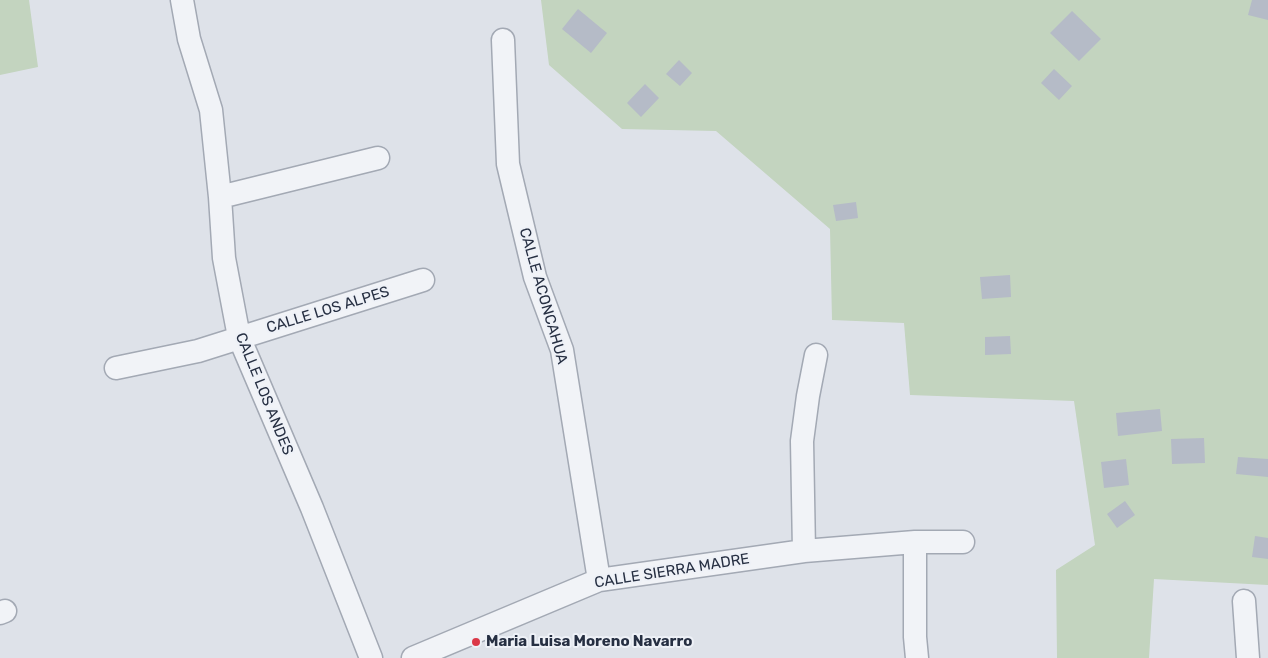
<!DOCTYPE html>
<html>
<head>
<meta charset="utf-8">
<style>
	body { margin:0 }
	canvas { display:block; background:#dee2e9 }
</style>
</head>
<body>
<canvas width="1268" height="658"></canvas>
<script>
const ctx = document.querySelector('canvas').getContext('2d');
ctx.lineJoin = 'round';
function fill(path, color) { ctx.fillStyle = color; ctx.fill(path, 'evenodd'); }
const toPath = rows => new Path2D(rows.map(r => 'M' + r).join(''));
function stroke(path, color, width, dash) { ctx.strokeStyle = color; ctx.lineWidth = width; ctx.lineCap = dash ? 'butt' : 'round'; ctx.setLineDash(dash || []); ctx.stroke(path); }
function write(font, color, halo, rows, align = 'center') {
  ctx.font = font + ' Rubik,sans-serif'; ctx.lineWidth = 4; ctx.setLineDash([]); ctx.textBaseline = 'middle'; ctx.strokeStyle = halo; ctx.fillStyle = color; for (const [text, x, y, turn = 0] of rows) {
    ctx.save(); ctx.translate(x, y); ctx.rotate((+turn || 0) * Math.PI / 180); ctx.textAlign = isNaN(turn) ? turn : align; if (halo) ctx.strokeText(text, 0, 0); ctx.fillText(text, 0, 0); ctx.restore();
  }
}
fill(toPath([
	[0,0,29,0,38,67,0,75],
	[541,0,1268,0,1268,585,1154,579,1149,658,1057,658,1056,570,1095,545,1074,401,910,395,904,323,832,320,830,229,716,131,622,129,549,65]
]), '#c3d4bf');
fill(toPath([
	[1252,0,1268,0,1268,20,1248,15],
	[578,9,607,33,591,53,562,29],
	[1072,11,1101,39,1079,61,1050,33],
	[679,60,692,73,680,86,666,74],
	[1054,69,1072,86,1059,100,1041,83],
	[645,84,659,98,641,117,627,103],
	[856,202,858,218,836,221,833,205],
	[1010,275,1011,297,982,299,980,277],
	[1010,336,1011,354,985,355,985,337],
	[1160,409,1162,431,1118,436,1116,413],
	[1204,438,1205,463,1172,464,1171,439],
	[1238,457,1268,459,1268,477,1236,474],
	[1126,459,1129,485,1104,488,1101,462],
	[1125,501,1135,515,1117,528,1107,514],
	[1255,536,1268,538,1268,559,1252,557]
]), '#b5bbc7');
const minor = toPath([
	[182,0,189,39,211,110,220,197,224,258,239,337,312,508,371,658],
	[503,40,508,164,535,277,562,350,599,580],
	[220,197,378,158],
	[116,368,198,351,423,280],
	[915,542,915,637,917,658],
	[804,551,802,441,808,396,816,355],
	[1244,601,1248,658],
	[0,613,5,611],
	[413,658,599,580,804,551,915,542,963,542]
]);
stroke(minor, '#a3a9b4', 25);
stroke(minor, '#f1f3f7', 22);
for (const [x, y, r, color] of [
	[476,642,5,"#db3747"]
]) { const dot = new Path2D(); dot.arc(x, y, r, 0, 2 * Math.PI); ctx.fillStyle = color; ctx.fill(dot); stroke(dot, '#eef1f7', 2); }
write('15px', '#262f42', '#eef1f7', [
	["CALLE ACONCAHUA",543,296,74],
	["CALLE LOS ALPES",328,310,-17],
	["CALLE LOS ANDES",264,394,68],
	["CALLE SIERRA MADRE",672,571,-9]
]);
write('bold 15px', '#262f42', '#eef1f7', [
	["Maria Luisa Moreno Navarro",486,642]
], 'left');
</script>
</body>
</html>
